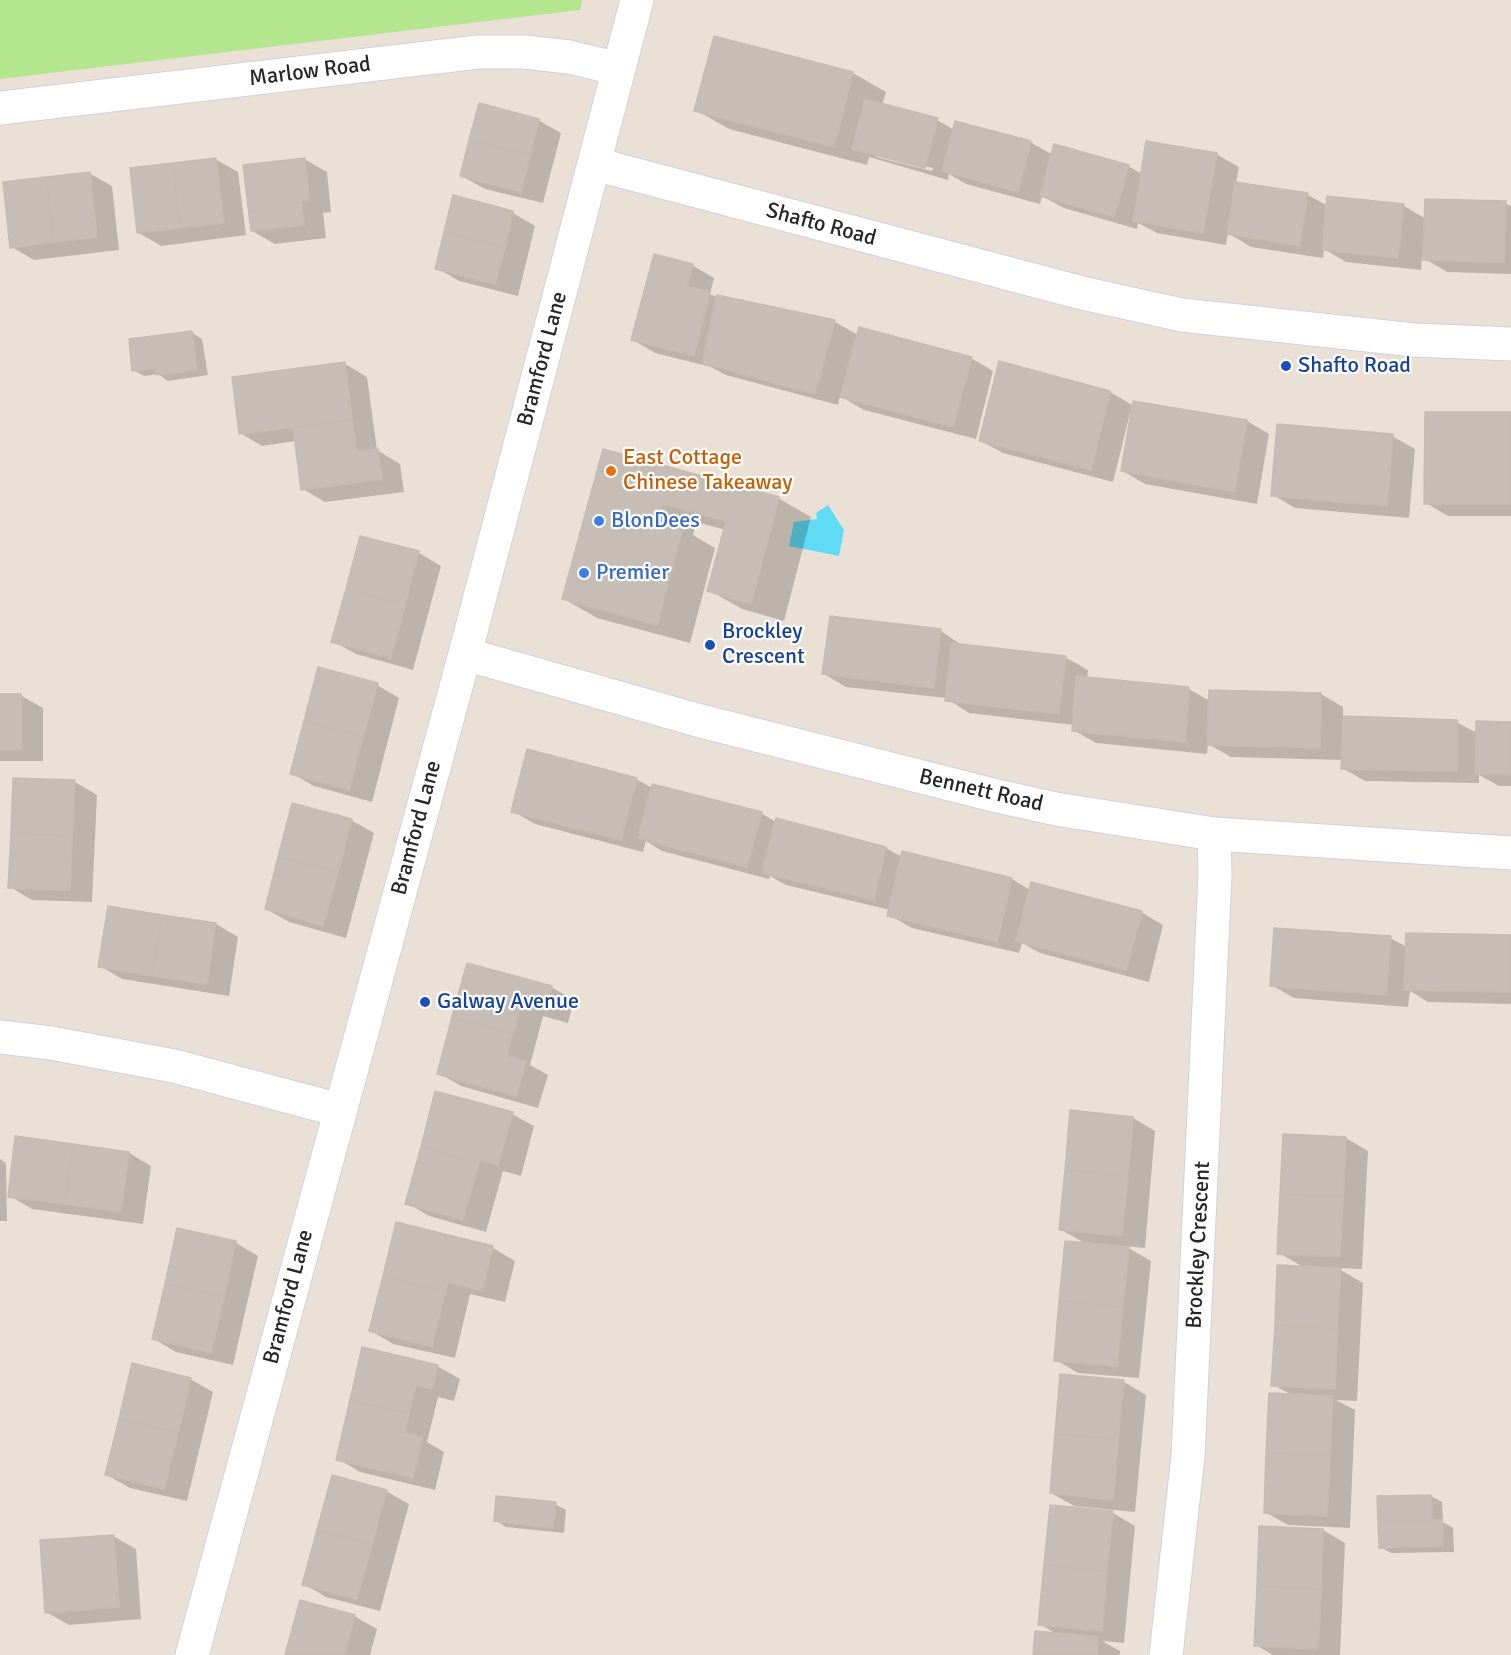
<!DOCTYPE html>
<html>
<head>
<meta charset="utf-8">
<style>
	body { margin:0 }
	canvas { display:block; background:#ebe0d6 }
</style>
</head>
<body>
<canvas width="1511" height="1655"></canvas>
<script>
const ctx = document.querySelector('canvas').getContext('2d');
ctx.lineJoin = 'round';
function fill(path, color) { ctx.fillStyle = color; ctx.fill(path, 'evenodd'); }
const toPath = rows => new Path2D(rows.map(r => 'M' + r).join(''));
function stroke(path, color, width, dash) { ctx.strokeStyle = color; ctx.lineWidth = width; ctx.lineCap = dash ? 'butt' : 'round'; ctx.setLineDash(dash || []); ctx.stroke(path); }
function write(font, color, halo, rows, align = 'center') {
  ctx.font = font + ' Signika,sans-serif'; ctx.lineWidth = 4.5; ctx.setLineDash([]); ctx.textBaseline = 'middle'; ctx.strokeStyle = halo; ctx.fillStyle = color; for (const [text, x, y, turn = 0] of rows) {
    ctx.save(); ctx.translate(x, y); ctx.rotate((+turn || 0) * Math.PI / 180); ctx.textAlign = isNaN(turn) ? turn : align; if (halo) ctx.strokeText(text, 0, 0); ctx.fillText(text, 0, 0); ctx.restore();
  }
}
fill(toPath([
	[0,0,582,0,580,10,0,79]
]), '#b3e68e');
fill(toPath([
	[828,505,844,530,839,556,789,546,794,522,817,519,816,513]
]), '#60dbf6');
fill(toPath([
	[853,73,886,92,882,105,937,120,954,130,1030,142,1053,155,1128,166,1142,174,1216,154,1239,167,1236,184,1308,195,1328,206,1404,206,1426,219,1505,203,1511,206,1511,274,1447,272,1422,257,1421,270,1346,262,1324,249,1323,258,1251,247,1228,233,1226,245,1157,233,1138,223,1137,229,1064,208,1042,196,1040,204,966,184,949,174,948,180,869,157,867,165,729,129,696,110],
	[876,154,933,168,932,171,876,157],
	[538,120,561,133,543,203,485,189,462,176],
	[215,159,238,172,246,235,161,246,139,233],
	[304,159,327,172,331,212,323,213,326,238,275,244,252,231],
	[89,173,112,186,119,250,34,260,12,247],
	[454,197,513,213,535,226,518,296,459,281,437,268],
	[692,265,714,278,710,294,718,298,835,322,858,335,971,358,993,371,976,439,864,410,840,396,838,405,726,375,711,367,655,353,633,340],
	[191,332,202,339,208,375,168,381,158,374,144,376,133,370],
	[1000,363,1110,392,1134,406,1135,403,1247,421,1269,434,1257,504,1145,484,1123,471,1133,413,1130,413,1113,482,1003,453,981,441],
	[345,364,367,377,377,450,400,464,404,492,325,502,303,489,296,441,262,446,240,433],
	[1511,414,1511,516,1448,516,1426,503],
	[1392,436,1415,449,1409,518,1295,508,1273,495],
	[604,451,778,498,811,517,784,621,742,609,709,590,726,530,696,522,693,535,715,548,690,643,597,618,564,599],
	[361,538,419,553,441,566,413,670,356,654,333,641],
	[831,617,941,631,963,646,1065,657,1088,670,1087,679,1189,689,1210,701,1321,694,1343,707,1343,717,1456,722,1477,733,1511,723,1511,786,1499,786,1479,775,1479,783,1365,781,1342,768,1343,760,1231,757,1208,744,1207,754,1096,743,1073,730,1074,725,969,713,946,698,846,687,824,674],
	[377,685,399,698,372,802,314,786,291,773],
	[0,695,20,695,43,708,43,761,0,761],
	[636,779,652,788,761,813,776,822,886,848,902,857,903,853,1012,879,1030,890,1141,912,1163,925,1149,982,1040,953,1022,943,1019,953,912,928,889,915,890,910,786,885,770,876,769,879,662,851,646,841,643,852,535,824,513,811],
	[75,782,97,795,92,902,32,900,10,887],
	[351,820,374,833,346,938,289,922,266,909],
	[216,924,238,937,229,996,122,979,100,966],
	[1511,937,1511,1004,1428,1002,1410,991,1408,1007,1294,998,1271,985,1390,938,1407,947],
	[469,964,551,987,574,1000,568,1023,543,1016,530,1065,548,1075,538,1108,461,1086,439,1073],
	[512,1114,534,1126,521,1176,503,1171,486,1232,429,1216,407,1203],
	[1133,1118,1155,1131,1145,1248,1125,1246,1151,1261,1139,1378,1078,1373,1056,1360,1086,1244,1060,1229],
	[1346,1138,1368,1151,1362,1269,1337,1268,1363,1283,1357,1401,1336,1400,1355,1410,1350,1528,1288,1525,1265,1512,1292,1395,1273,1385,1305,1268,1279,1253],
	[129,1153,151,1166,143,1224,32,1209,10,1196],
	[0,1159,6,1163,7,1221,0,1221],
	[397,1224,493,1248,515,1261,505,1302,470,1294,455,1358,393,1344,371,1331],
	[178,1230,236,1243,258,1256,233,1365,176,1352,154,1339],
	[363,1349,437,1366,460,1379,454,1401,438,1397,427,1442,444,1452,435,1490,360,1472,338,1459],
	[190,1379,213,1392,187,1501,130,1488,107,1475],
	[1124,1382,1146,1395,1135,1512,1074,1506,1051,1493],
	[386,1491,409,1504,380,1611,326,1597,304,1584],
	[1431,1496,1442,1502,1443,1522,1453,1528,1454,1552,1391,1553,1380,1547],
	[555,1504,566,1510,564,1533,506,1527,495,1520],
	[1113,1513,1135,1526,1124,1643,1102,1641,1120,1651,1120,1655,1034,1655,1058,1635,1040,1624],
	[1323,1530,1345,1543,1340,1655,1273,1655,1256,1645],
	[113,1536,136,1549,141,1619,69,1625,46,1612],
	[354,1616,377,1629,370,1655,287,1655]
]), '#0003');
const building = toPath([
	[714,36,853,72,834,147,694,111,714,36],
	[865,99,938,118,925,168,852,149,865,99],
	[479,103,539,119,530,155,469,140,479,103],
	[955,121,1031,141,1018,192,942,171,955,121],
	[469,140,530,155,521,192,460,176,469,140],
	[1146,141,1217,153,1203,233,1133,221,1146,141],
	[1054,144,1129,165,1114,217,1040,196,1054,144],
	[216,158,224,223,180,228,173,163,216,158],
	[305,158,309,200,301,200,304,225,251,231,243,165,305,158],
	[173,163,180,228,137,233,130,168,173,163],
	[90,172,97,237,54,242,46,177,90,172],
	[46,177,54,242,10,248,3,182,46,177],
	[1235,182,1308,193,1300,246,1227,234,1235,182],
	[453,195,513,211,505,248,444,232,453,195],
	[1327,196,1404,204,1398,258,1322,250,1327,196],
	[1425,199,1506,201,1504,262,1423,260,1425,199],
	[444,232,505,248,495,284,435,269,444,232],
	[654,254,693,264,687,286,710,292,694,356,631,340,654,254],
	[717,295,835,320,815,394,702,363,717,295],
	[859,327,972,357,953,427,840,397,859,327],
	[192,331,197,370,156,375,155,368,132,371,129,339,192,331],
	[999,361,1110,391,1091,470,979,441,999,361],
	[345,362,352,420,239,434,232,377,345,362],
	[1133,401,1247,420,1235,492,1121,471,1133,401],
	[1425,412,1511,412,1511,504,1424,504,1425,412],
	[352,420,357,452,378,449,382,479,301,490,293,427,352,420],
	[1277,424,1393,434,1387,506,1271,496,1277,424],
	[603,449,779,497,751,604,707,591,726,521,663,504,658,521,683,527,657,625,562,599,603,449],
	[360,536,419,551,405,605,346,589,360,536],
	[346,589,405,605,391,658,331,642,346,589],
	[830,616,941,629,934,688,822,674,830,616],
	[951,643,1066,656,1059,714,945,701,951,643],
	[318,667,378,683,363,737,304,721,318,667],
	[1076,676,1189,687,1185,742,1072,731,1076,676],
	[1209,690,1321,693,1320,748,1207,745,1209,690],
	[0,694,21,694,21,749,0,749,0,694],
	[1343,716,1457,720,1457,771,1341,769,1343,716],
	[304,721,363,737,349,790,290,774,304,721],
	[1476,721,1511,722,1511,774,1475,774,1476,721],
	[527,749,637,778,621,840,511,812,527,749],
	[13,778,75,780,72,836,11,833,13,778],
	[652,784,762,812,747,867,638,838,652,784],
	[292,803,352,819,338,872,278,857,292,803],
	[776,818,886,847,874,900,762,873,776,818],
	[11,833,72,836,70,890,8,888,11,833],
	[902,851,1012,878,997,942,887,916,902,851],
	[278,857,338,872,323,926,265,909,278,857],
	[1031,882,1142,911,1126,970,1016,941,1031,882],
	[108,906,162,915,152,976,98,967,108,906],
	[162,915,216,923,207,984,152,976,162,915],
	[1274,928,1391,936,1386,995,1270,986,1274,928],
	[1406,933,1511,935,1511,992,1404,990,1406,933],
	[467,963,552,986,545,1011,521,1004,513,1034,452,1017,467,963],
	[452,1017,513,1034,507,1056,526,1061,516,1096,437,1074,452,1017],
	[435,1091,513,1112,498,1165,480,1160,479,1163,421,1147,435,1091],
	[1070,1110,1133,1117,1128,1176,1065,1170,1070,1110],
	[1283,1134,1346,1137,1343,1197,1280,1194,1283,1134],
	[15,1136,73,1144,65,1204,8,1197,15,1136],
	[73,1144,129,1152,121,1212,65,1204,73,1144],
	[421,1147,479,1163,463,1220,405,1204,421,1147],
	[1065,1170,1128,1176,1122,1236,1059,1230,1065,1170],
	[1280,1194,1343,1197,1340,1257,1277,1254,1280,1194],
	[396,1222,493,1246,482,1291,448,1282,445,1292,383,1276,396,1222],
	[177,1228,236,1241,224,1297,165,1284,177,1228],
	[1065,1241,1129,1247,1123,1307,1059,1301,1065,1241],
	[1277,1265,1341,1268,1337,1329,1275,1325,1277,1265],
	[383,1276,445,1292,432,1347,369,1331,383,1276],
	[165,1284,224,1297,211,1353,152,1339,165,1284],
	[1059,1301,1123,1307,1117,1366,1054,1361,1059,1301],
	[1275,1325,1337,1329,1335,1389,1271,1386,1275,1325],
	[362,1347,438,1365,432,1389,416,1385,409,1414,350,1400,362,1347],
	[132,1363,191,1378,178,1433,119,1419,132,1363],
	[1060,1374,1124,1380,1118,1439,1055,1434,1060,1374],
	[1269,1393,1333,1396,1330,1456,1266,1453,1269,1393],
	[350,1400,409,1414,404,1433,422,1437,413,1478,336,1460,350,1400],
	[119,1419,178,1433,164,1489,105,1475,119,1419],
	[1055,1434,1118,1439,1113,1500,1050,1493,1055,1434],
	[1266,1453,1330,1456,1327,1516,1264,1513,1266,1453],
	[332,1475,387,1490,372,1544,317,1530,332,1475],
	[1431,1495,1432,1521,1378,1522,1377,1496,1431,1495],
	[496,1496,556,1502,553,1528,494,1521,496,1496],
	[1050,1505,1113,1511,1107,1571,1044,1565,1050,1505],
	[1442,1520,1443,1546,1379,1548,1378,1522,1442,1520],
	[1259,1526,1323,1529,1321,1589,1257,1586,1259,1526],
	[317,1530,372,1544,357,1599,302,1585,317,1530],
	[114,1535,119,1607,45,1613,40,1540,114,1535],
	[1044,1565,1107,1571,1102,1631,1038,1625,1044,1565],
	[1257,1586,1321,1589,1318,1649,1254,1646,1257,1586],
	[300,1600,355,1615,344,1655,285,1655,300,1600],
	[1035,1631,1098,1637,1097,1655,1033,1655,1035,1631]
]);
fill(building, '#c5bdb6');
stroke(building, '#c6bcb0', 1.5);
const minor = toPath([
	[0,108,478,52,524,52,569,57,619,69],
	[595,164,1082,293,1182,315,1414,340,1511,344],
	[465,654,697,720,997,796,1056,809,1214,834,1511,853],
	[0,1037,51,1043,174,1066,339,1110],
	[192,1655,465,654,637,0],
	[1166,1655,1188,1456,1215,875,1214,834]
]);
stroke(minor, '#ccd2e1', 35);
stroke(minor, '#fff', 33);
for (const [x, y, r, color] of [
	[1286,366,6,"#1a4fb4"],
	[611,471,6,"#e8710a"],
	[599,521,6,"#3f7fe0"],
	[584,573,6,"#3f7fe0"],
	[710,645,6,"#1a4fb4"],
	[425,1002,6,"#1a4fb4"]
]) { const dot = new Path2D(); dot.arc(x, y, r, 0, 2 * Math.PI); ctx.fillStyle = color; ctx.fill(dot); stroke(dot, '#fff', 2); }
write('22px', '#262626', '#fff', [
	["Marlow Road",310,72,-7],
	["Shafto Road",821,225,15],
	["Bramford Lane",543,359,-75],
	["Bennett Road",981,791,13],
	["Bramford Lane",417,828,-75],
	["Brockley Crescent",1199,1245,-87],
	["Bramford Lane",289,1297,-75]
]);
write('22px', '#164399', '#fff', [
	["Shafto Road",1298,366],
	["Brockley",722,632],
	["Crescent",722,657],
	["Galway Avenue",437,1002]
], 'left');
write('22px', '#c56008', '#fff', [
	["East Cottage",623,458],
	["Chinese Takeaway",623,483]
], 'left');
write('22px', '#366cbe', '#fff', [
	["BlonDees",611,521],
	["Premier",596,573]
], 'left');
</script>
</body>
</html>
